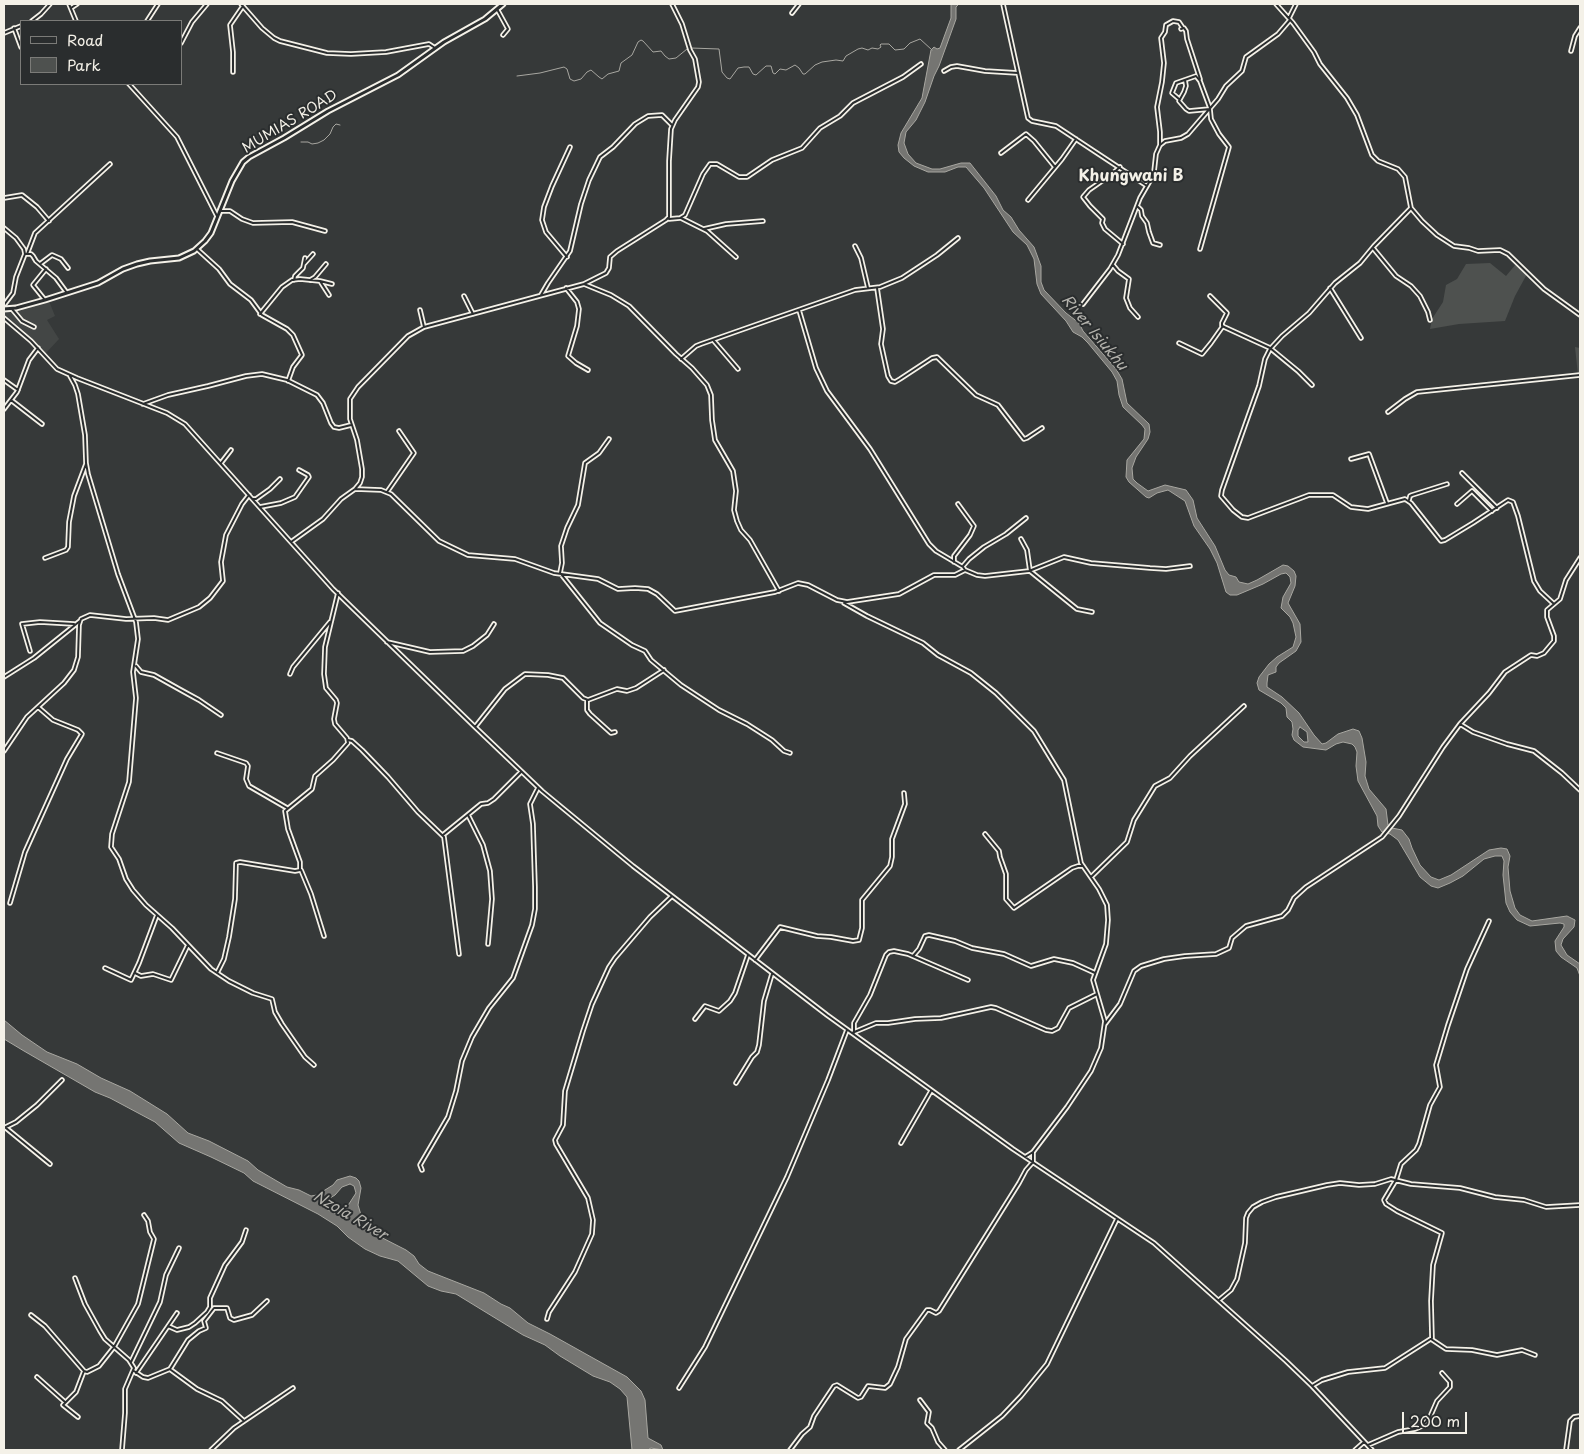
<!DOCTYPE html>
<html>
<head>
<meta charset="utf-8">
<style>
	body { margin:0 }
	#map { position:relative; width:1584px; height:1454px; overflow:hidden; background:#363939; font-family:"Playpen Sans",sans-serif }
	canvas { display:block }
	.frame { position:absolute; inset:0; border:5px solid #f4f1e8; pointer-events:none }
	.legend { position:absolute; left:20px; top:20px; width:162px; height:65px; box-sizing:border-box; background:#2a2d2e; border:1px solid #7b7b78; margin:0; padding:6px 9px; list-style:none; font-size:15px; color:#f4f1e8 }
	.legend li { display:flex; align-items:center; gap:10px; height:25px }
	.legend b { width:25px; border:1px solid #7b7b78 }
	.scale { position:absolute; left:1402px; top:1412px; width:65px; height:22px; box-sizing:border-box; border:2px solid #f4f1e8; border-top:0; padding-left:6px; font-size:15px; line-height:18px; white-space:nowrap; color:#f4f1e8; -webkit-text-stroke:4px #2a2d2e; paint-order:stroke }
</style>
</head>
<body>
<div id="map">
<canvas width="1584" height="1454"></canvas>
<div class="frame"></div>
<ul class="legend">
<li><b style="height:6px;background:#2a2d2e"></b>Road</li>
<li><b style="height:14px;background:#4e514f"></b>Park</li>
</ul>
<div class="scale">200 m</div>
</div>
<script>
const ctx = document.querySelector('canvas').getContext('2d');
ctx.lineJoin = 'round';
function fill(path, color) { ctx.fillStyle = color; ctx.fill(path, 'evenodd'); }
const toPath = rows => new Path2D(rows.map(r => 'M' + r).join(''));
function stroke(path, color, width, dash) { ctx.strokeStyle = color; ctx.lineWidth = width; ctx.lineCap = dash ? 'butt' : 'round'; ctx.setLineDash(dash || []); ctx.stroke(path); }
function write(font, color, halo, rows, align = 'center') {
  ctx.font = font + ' "Playpen Sans",sans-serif'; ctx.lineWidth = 4; ctx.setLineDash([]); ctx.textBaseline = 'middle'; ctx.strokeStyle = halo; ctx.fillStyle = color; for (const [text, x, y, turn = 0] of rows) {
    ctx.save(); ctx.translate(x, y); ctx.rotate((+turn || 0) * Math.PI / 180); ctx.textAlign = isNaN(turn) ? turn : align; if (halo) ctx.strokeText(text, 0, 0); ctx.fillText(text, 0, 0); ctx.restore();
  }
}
fill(toPath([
	[49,301,55,316,47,320,59,339,46,353,24,331,4,314,4,313]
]), '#434645');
fill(toPath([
	[1490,263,1506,276,1516,264,1527,274,1515,296,1505,321,1459,324,1430,329,1432,319,1443,302,1446,285,1457,279,1466,264],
	[1575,347,1580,348,1580,375,1578,375]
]), '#4e514f');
const water = toPath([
	[951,4,959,4,956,7,956,19,939,66,934,76,925,102,916,120,906,132,904,143,908,154,916,163,932,169,940,169,961,163,970,163,996,196,1003,210,1011,217,1019,230,1034,247,1041,266,1041,282,1044,290,1066,313,1079,323,1083,331,1116,369,1122,379,1127,403,1149,424,1150,432,1148,439,1136,457,1132,468,1133,479,1137,483,1148,491,1165,485,1186,490,1193,500,1197,518,1215,546,1225,570,1229,575,1236,577,1239,582,1248,584,1257,580,1283,565,1288,566,1294,571,1296,576,1295,586,1288,603,1300,624,1301,642,1296,651,1279,663,1276,667,1276,672,1268,675,1267,683,1267,687,1282,697,1299,713,1314,735,1322,744,1326,743,1338,734,1353,729,1359,731,1362,738,1366,762,1365,776,1369,789,1386,809,1388,825,1392,828,1402,830,1409,839,1412,848,1420,865,1431,877,1439,880,1451,875,1489,850,1501,848,1507,849,1510,856,1508,867,1510,891,1515,908,1520,915,1532,921,1567,916,1575,920,1574,927,1563,939,1561,945,1567,955,1580,964,1580,976,1577,968,1561,957,1556,951,1555,941,1564,927,1564,924,1560,923,1530,926,1517,920,1510,912,1506,903,1503,875,1504,861,1502,856,1495,856,1484,859,1463,876,1450,883,1438,888,1431,886,1420,877,1398,840,1390,834,1382,832,1378,826,1377,816,1358,781,1356,766,1357,752,1355,747,1352,744,1343,742,1336,744,1326,750,1303,747,1294,740,1292,735,1293,729,1292,722,1287,717,1286,708,1281,703,1259,690,1257,683,1259,677,1269,664,1277,657,1293,647,1296,637,1293,623,1290,617,1281,608,1283,597,1291,583,1290,577,1286,573,1281,574,1263,584,1237,595,1230,595,1226,592,1217,563,1210,549,1194,526,1185,501,1168,490,1157,493,1149,498,1146,497,1129,482,1126,477,1127,460,1144,439,1145,429,1142,425,1123,407,1119,395,1117,381,1112,372,1088,343,1082,337,1073,332,1066,321,1041,294,1037,284,1034,259,1027,245,1013,232,984,188,966,167,958,167,945,172,928,172,914,166,904,158,899,152,898,145,901,133,922,98,931,50,934,47,937,49,940,48,951,18,951,4],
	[1300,727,1307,732,1308,742,1304,742,1298,736,1298,730,1300,727],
	[4,1020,22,1035,47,1052,77,1064,101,1078,130,1091,167,1114,188,1133,209,1141,248,1161,258,1170,287,1187,299,1190,311,1196,317,1195,333,1185,337,1180,350,1176,356,1178,359,1181,361,1188,358,1205,361,1215,357,1222,357,1225,406,1250,414,1256,419,1264,428,1271,484,1293,501,1304,510,1308,528,1323,550,1334,627,1377,641,1391,645,1400,648,1438,661,1445,663,1450,651,1448,649,1449,649,1450,632,1450,627,1397,620,1389,610,1382,593,1376,560,1356,545,1345,523,1335,456,1294,441,1291,428,1286,398,1261,380,1256,365,1249,348,1237,337,1226,318,1214,253,1181,244,1173,211,1157,179,1143,155,1122,110,1098,95,1092,24,1051,4,1039,4,1020],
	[350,1184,354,1186,356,1193,347,1207,345,1213,345,1218,328,1210,322,1206,322,1203,335,1195,342,1187,350,1184]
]);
fill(water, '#757572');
stroke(water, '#a8a7a1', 1);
stroke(toPath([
	[517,76,540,73,564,67,567,69,570,79,574,81,581,79,587,72,591,70,599,77,602,79,608,74,619,71,621,63,632,55,638,42,641,40,643,41,653,52,661,51,665,56,669,59,676,58,687,49,691,48,719,49,722,72,727,78,730,79,738,68,744,67,749,67,753,74,756,75,766,66,771,66,773,73,775,74,780,69,786,70,795,65,799,68,803,74,805,74,815,65,822,62,836,60,843,61,846,56,858,49,862,48,868,50,872,48,878,49,881,47,880,45,881,44,889,44,895,50,904,49,910,43,920,39,932,50],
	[301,142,308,142,312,144,318,143,324,140,330,134,333,127,336,124,340,125]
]), '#a8a7a1', 1);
const street = toPath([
	[69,4,76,21],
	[241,4,262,28,274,38,280,41,327,53,351,54,386,52,429,44,435,48],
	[1003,4,1028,118,1032,121,1056,126,1147,186],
	[1276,4,1293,23,1314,52,1320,64,1347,98,1357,115,1372,155,1378,161,1398,169,1405,177,1411,208,1422,221,1437,235,1454,246,1469,248,1478,251,1500,250,1508,254,1544,289,1580,315],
	[71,8,77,4],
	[497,9,508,29,503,35],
	[792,13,799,4],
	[1289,18,1296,4],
	[32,21,41,14,50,4],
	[147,21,158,4],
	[14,28,21,47],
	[1181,29,1184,28,1186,31,1187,39,1200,79],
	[4,33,21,26],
	[181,43,192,22,207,4],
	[1571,51,1575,36,1580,28],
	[944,71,951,67,957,66,985,71,1018,73],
	[233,72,233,52,230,25,243,6],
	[1185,80,1186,86,1184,92,1179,101,1186,109,1189,111,1210,109,1211,119,1219,134,1229,147,1200,249],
	[129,84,177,137,217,216],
	[1179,99,1172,93,1176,83,1196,76,1200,81,1210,108],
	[1160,145,1160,132,1157,107,1162,82,1164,63,1161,38,1165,32,1166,25,1173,21,1179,22,1183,28],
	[1001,153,1026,134,1034,141,1055,167],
	[1120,167,1112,174,1089,190,1083,197,1090,206,1103,219,1102,223,1105,229,1123,244],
	[4,198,22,195,37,207,49,221],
	[1028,200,1062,159,1076,139],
	[1138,207,1141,210,1142,216,1147,223,1149,232,1153,243,1160,245],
	[1411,208,1374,246,1360,263,1335,283,1309,313,1282,336,1270,349,1265,359,1259,386,1222,490,1221,496,1233,510,1242,517,1248,518,1309,495,1333,495,1351,507,1368,509,1405,499,1411,503,1441,541,1445,540,1473,523,1508,500,1513,502,1518,516,1534,581,1540,591,1554,604],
	[221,211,230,211,242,219,253,223,292,222,325,231],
	[681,218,707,231,736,257],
	[669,219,680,218,685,215,703,174,710,164,717,164,739,177,747,177,772,160,802,148,820,128,840,116,853,103,903,77,921,64],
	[4,228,16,238,24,249,25,254],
	[704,229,726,224,763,221],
	[855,246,861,258,868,288],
	[1373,248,1396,276,1411,286,1420,296,1428,312,1430,320],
	[197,249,219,269,230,284,251,300,262,315,287,329,293,335,302,355,293,367,288,381],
	[27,254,35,233,110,164],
	[567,257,546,232,542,220,544,207,552,186,570,147],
	[40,264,52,255,61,259,68,268],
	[304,264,313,254],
	[1113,265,1118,271,1129,279,1126,298,1130,308,1138,317],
	[294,280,295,276,303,268,305,258],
	[310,280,315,277,326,264],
	[320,281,332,284],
	[584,284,606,273,609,268,610,257,617,251,666,220,669,217,669,161,671,129,675,120,698,87,699,82,695,59,690,50,682,24,672,4],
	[566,288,577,302,579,309,577,326,568,356,576,363,588,370],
	[877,288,883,329,881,344,888,376,891,381,895,382,900,379,932,358,937,357,976,395,998,405,1024,439,1027,438,1042,428],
	[1330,288,1361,338],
	[541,295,548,283,570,251,581,204,589,180,600,157,613,147,635,124,648,116,662,115,672,125],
	[464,296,473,314],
	[1210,296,1227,313,1222,323,1222,326,1270,348,1298,371,1312,385],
	[45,300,33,285,46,269],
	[1083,304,1110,269,1118,255,1140,198,1151,179,1154,172,1156,154,1160,145,1165,141,1181,138,1188,134,1218,99,1226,86,1242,71,1246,57,1278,34,1290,20],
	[4,305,13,293,16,277,25,254,31,254,33,256,36,261,56,278,67,293],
	[12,309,22,321,34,327],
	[420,310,424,327],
	[799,310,816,368,827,391,870,449,929,544,936,551,963,567,965,570],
	[260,314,282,287,292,280,300,279,320,281,329,295],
	[4,318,31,341,57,369,77,378,167,413,185,424,333,589,475,727,542,791,633,866,827,1015,1013,1149,1154,1243,1286,1361,1312,1386,1372,1450],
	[714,341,738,369],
	[1179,343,1202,354,1211,343,1223,326],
	[681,359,696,346,701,344,855,290,880,287,902,278,937,255,958,238],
	[70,376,75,385,78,394,85,435,86,463,88,474,118,574,136,622,138,639,133,672,136,698,129,782,112,834,111,847,119,859,126,879,133,890,146,905,172,928,211,969,229,981,253,993,272,999,275,1012,282,1024,305,1057,314,1065],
	[4,380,18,390],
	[11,400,42,424],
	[143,404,168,395,208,386,246,376,262,374,287,380,317,395,323,403,331,423,334,427,339,428,351,425],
	[4,409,17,392,29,360,38,348],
	[1388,412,1405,399,1417,392,1580,375],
	[1351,459,1369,454,1387,503],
	[221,463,231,450],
	[1462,473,1497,508],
	[355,489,381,490,391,494,439,541,468,555,515,559,554,573,598,579,618,589,635,588,648,589,657,594,675,611,775,592,798,583,808,585,837,600,847,602,899,594,934,575,955,575,965,570,977,575,985,576,1029,571,1064,557,1091,563,1150,568,1166,569,1190,566],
	[387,492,414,453,399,431],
	[253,499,256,499,270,489,280,479],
	[1409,500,1410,496,1412,495,1447,484],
	[1457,504,1472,491,1492,511],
	[260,507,281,503,295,497,309,477,308,475,299,470],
	[1021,539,1027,550,1030,571,1077,609,1092,612],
	[291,542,323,519,341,499,355,489,360,483,362,477,362,469,357,440,350,419,350,399,358,387,408,336,424,327,584,284,611,295,629,306,676,354,692,368,707,385,711,395,712,420,715,440,733,471,736,491,734,510,737,521,741,530,750,540,779,591],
	[45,558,66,550,68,547,69,522,74,496,86,464],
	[954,562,954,556,970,535,974,526,958,504],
	[963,566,969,559,984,547,1006,534,1026,518],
	[560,573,562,563,561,546,567,528,578,505,585,463,599,453,609,439],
	[561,574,600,623,632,645,645,651,651,660,681,685,719,710,747,724,772,740,784,751,790,753],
	[844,603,867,616,923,643,938,655,971,673,996,693,1034,731,1064,780,1081,863,1099,889,1107,905,1108,920,1106,944,1093,980,1105,1021,1101,1048,1091,1071,1067,1107,1033,1152,1025,1157],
	[387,642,430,652,463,651,473,646,487,635,494,624],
	[30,651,22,624,40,622,74,624],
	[136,666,141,672,154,675,179,689,199,700,221,715],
	[290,674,293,667,330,622],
	[4,677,34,658,80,621],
	[587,700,587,710,590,714,611,733,615,732],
	[1460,724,1473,732,1507,744,1534,751,1562,773,1580,790],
	[475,727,505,689,525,674,548,675,563,678,583,698,588,700,617,689,627,691,636,688,664,670],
	[348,740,352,741,362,750,388,777,418,812,444,837,459,954],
	[4,751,27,717,64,683,74,670,78,657,79,625,81,619,90,615,126,619,154,618,168,620,199,607,210,598,223,581,221,562,226,535,242,504,249,495],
	[217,753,246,763,248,766,246,779,249,786,287,808],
	[468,815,483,845,490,871,492,899,488,944],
	[985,834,999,851,1000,857,1006,874,1006,899,1014,908,1072,868,1078,866,1083,866],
	[443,835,481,804,488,803,494,799,521,772],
	[301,870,311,894,324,936],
	[1091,877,1127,842,1134,820,1155,786,1170,778,1190,756,1244,706],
	[10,903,25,852,34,832,67,759,82,734,78,730,53,720,38,707],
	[913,956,919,949,925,936,929,935,955,941,972,948,1004,954,1031,966,1054,959,1073,963,1095,973],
	[755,960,780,927,817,936,831,937,853,941,859,940,862,928,862,900,890,866,892,857,892,839,905,804,904,793],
	[105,968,131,980,139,963,157,915],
	[135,973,141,976,153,974,171,980,188,945],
	[217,973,224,959,229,937,235,899,236,863,240,862,295,871,300,870,300,862,288,829,285,811,312,789,315,776,333,760,348,743,347,738,335,724,334,719,337,703,336,700,326,688,324,674,325,647,338,593],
	[695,1019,705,1006,719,1011,730,1001,735,993,748,955],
	[1105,1024,1120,1004,1134,971,1141,966,1164,959,1185,956,1216,954,1229,948,1232,938,1246,926,1282,916,1288,910,1294,898,1306,887,1382,837,1399,816,1443,747,1460,724,1489,693,1505,672,1531,655,1537,656,1544,653,1554,641,1554,636,1547,617,1547,610,1560,599,1566,580,1580,558],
	[852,1033,876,1023,888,1023,915,1019,941,1018,991,1007,996,1008,1046,1030,1052,1031,1058,1028,1069,1008,1097,994],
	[854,1033,854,1023,870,995,886,955,889,952,894,951,908,954,968,980],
	[736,1083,752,1057,757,1052,759,1045,764,1001,772,974],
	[4,1128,16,1122,37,1105,62,1080],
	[6,1128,50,1164],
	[901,1143,931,1091],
	[422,1170,420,1165,448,1117,456,1091,462,1061,472,1037,489,1008,513,978,532,925,535,909,535,887,533,824,530,804,538,788],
	[75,1278,85,1304,100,1331,105,1339,129,1360,134,1368,125,1389,125,1413,122,1450],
	[1219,1300,1231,1290,1237,1279,1245,1243,1246,1218,1248,1213,1253,1207,1262,1202,1276,1197,1327,1185,1340,1183,1359,1185,1375,1184,1391,1179,1411,1184,1460,1188,1495,1197,1524,1200,1546,1207,1580,1205],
	[31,1315,45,1326,84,1371,87,1372,99,1366,114,1347,138,1304,154,1239,150,1232,148,1221,144,1215],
	[547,1319,549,1312,575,1272,592,1234,593,1220,588,1198,556,1144,555,1140,563,1125,565,1091,583,1031,592,1004,609,967,615,958,650,917,672,896],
	[168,1326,177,1330,189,1327,195,1323,207,1312,210,1307,210,1298,225,1265,242,1242,246,1230],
	[1431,1339,1446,1349,1472,1350,1497,1355,1522,1350,1535,1355],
	[131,1362,160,1302,166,1275,179,1248],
	[171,1370,197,1389,222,1401,244,1421],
	[134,1371,143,1377,148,1378,170,1369,188,1340,199,1331,206,1328,204,1321,214,1308,227,1308,230,1318,234,1320,252,1315,267,1301],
	[136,1373,177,1313],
	[37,1377,65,1402],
	[1312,1386,1322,1380,1348,1372,1385,1368,1432,1338,1431,1301,1433,1265,1442,1233,1397,1211,1386,1204,1384,1200,1396,1180,1401,1164,1416,1150,1419,1144,1430,1105,1440,1087,1436,1065,1448,1025,1467,969,1489,921],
	[679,1388,705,1347,787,1177,828,1080,847,1030],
	[920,1400,929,1412,927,1423,932,1428,938,1442,945,1450],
	[78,1417,63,1405,76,1392,84,1371],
	[1368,1445,1398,1432,1415,1429,1422,1426,1430,1417,1437,1401,1450,1387,1450,1382,1442,1373],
	[211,1450,234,1428,293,1388],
	[790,1450,802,1434,810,1427,814,1416,834,1386,837,1385,858,1398,861,1397,868,1386,885,1388,890,1384,898,1367,906,1339,927,1310,930,1310,936,1313,939,1311,1019,1183,1026,1170,1033,1162,1033,1152],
	[959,1450,1002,1416,1021,1396,1047,1364,1117,1219],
	[1355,1450,1364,1442],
	[1566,1450,1570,1421,1574,1417,1580,1416]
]);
const secondary = toPath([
	[4,309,16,308,45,300,98,283,123,269,137,264,150,261,179,258,194,251,205,241,211,233,232,181,243,162,249,157,284,138,328,111,398,75,444,42,485,19,503,4]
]);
stroke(street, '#f4f1e8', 5.5);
stroke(secondary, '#f4f1e8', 7);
stroke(street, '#2a2d2e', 2);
stroke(secondary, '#2a2d2e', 3);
write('14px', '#f4f1e8', '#2a2d2e', [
	["MUMIAS ROAD",290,122,-31]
]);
write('italic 15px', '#b4b3ad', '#2a2d2e', [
	["River Isiukhu",1094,333,50],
	["Nzoia River",350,1216,30]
]);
write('bold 16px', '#f4f1e8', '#2a2d2e', [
	["Khungwani B",1131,177]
]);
</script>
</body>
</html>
